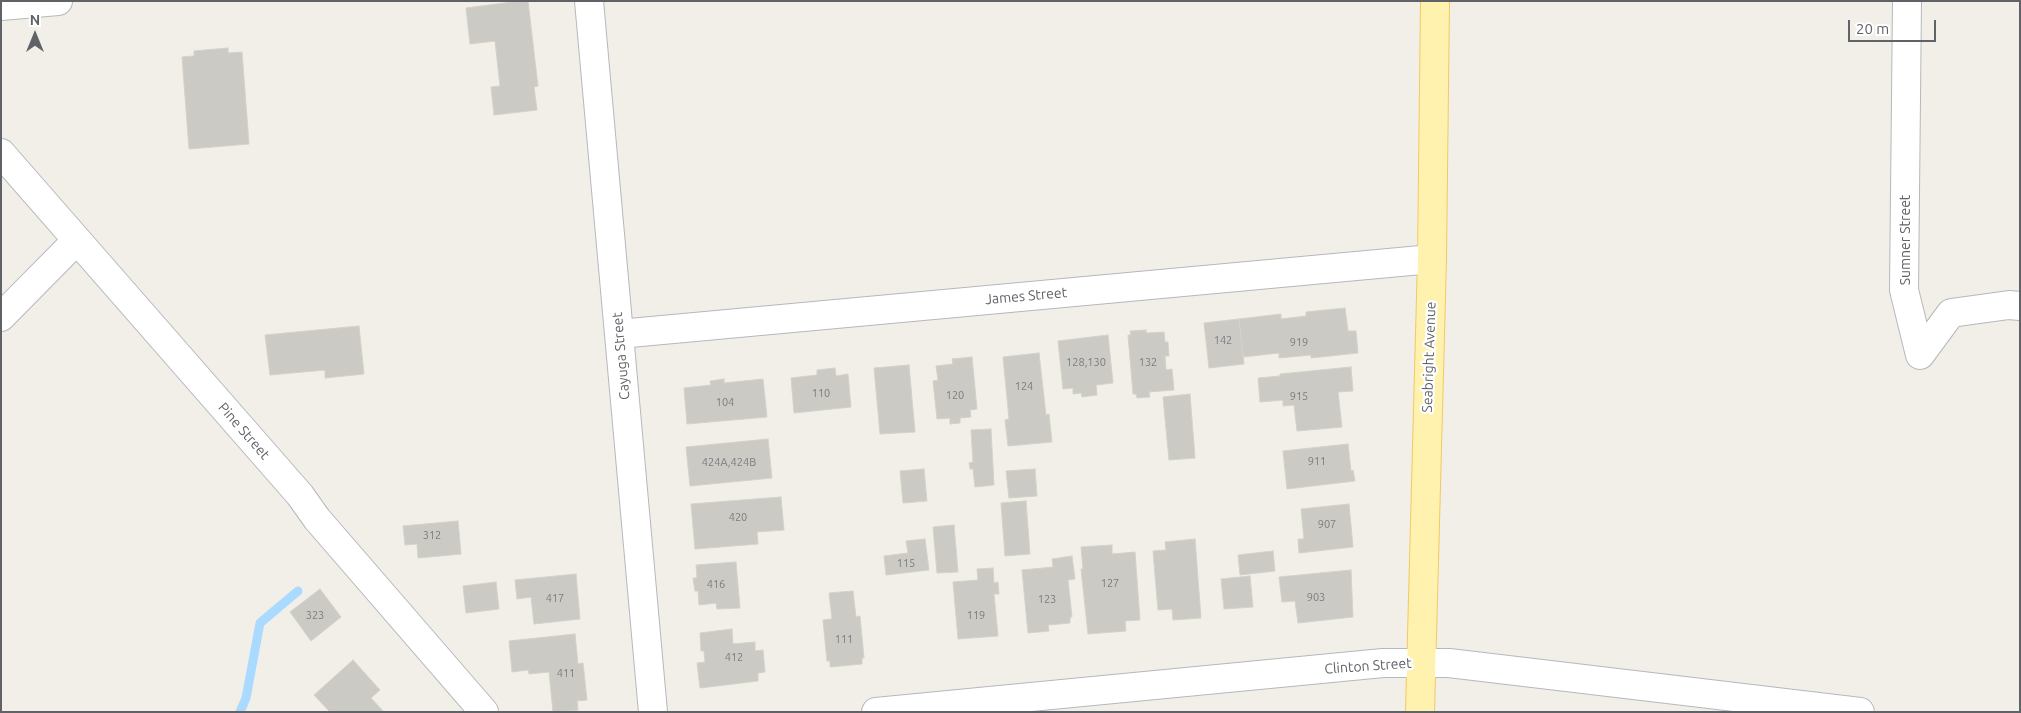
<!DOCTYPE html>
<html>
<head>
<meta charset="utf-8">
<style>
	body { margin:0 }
	#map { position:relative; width:2021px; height:713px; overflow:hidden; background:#f1efe8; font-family:Ubuntu,sans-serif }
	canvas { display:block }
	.frame { position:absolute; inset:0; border:2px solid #5f6368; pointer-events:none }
	.north { position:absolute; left:10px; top:10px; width:50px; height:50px; -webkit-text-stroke:4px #fff; paint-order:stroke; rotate:0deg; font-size:14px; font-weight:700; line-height:20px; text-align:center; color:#5f6368 }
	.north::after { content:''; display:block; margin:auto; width:18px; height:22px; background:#5f6368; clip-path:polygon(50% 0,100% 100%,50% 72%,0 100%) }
	.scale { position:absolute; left:1848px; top:20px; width:88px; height:22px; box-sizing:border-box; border:2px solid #5f6368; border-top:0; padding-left:6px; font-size:15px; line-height:18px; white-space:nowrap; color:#5f6368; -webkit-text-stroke:4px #fff; paint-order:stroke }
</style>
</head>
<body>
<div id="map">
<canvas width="2021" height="713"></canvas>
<div class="frame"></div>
<div class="north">N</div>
<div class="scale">20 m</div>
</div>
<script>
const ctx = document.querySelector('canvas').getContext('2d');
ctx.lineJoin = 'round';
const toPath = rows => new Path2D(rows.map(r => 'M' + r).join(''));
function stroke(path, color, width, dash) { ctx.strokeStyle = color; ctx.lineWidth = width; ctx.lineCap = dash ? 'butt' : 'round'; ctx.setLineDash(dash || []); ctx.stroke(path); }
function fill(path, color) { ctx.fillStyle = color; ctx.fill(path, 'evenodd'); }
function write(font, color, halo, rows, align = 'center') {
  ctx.font = font + ' Ubuntu,sans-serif'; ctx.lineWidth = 4.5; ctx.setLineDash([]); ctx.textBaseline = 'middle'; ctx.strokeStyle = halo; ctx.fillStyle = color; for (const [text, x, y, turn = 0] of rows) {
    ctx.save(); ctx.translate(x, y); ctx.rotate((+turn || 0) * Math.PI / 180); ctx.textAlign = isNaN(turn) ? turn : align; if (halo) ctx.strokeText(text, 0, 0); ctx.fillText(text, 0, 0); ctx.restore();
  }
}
stroke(toPath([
	[240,712,246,698,260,623,298,591]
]), '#aadaff', 9);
const building = toPath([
	[520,1,528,1,538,86,534,87,537,110,494,115,491,87,500,86,495,41,470,44,466,8,520,1],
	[228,48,228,53,242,52,249,144,189,149,182,57,194,56,194,51,228,48],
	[1345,308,1348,331,1356,331,1358,353,1311,358,1311,355,1279,358,1279,353,1243,357,1239,319,1281,314,1281,319,1306,316,1306,312,1345,308],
	[1239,319,1244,364,1209,368,1204,323,1239,319],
	[359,326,364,374,325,378,325,370,270,375,265,335,359,326],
	[1146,330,1146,333,1164,332,1165,342,1168,342,1169,356,1165,356,1166,370,1172,369,1174,390,1149,392,1150,397,1137,398,1136,394,1133,394,1128,335,1131,335,1130,331,1146,330],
	[1108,335,1113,383,1096,385,1097,395,1082,397,1081,393,1073,394,1073,388,1063,389,1058,341,1108,335],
	[1039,353,1046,415,1049,414,1052,442,1008,446,1005,420,1009,419,1003,357,1039,353],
	[972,357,977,409,970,410,971,417,960,418,960,423,950,424,950,418,937,419,933,381,938,380,936,366,953,364,952,359,972,357],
	[909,365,915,432,880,434,874,368,909,365],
	[1351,367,1353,391,1338,392,1342,427,1297,431,1294,405,1283,406,1283,400,1260,402,1258,378,1280,376,1280,374,1351,367],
	[835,368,836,376,848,374,851,407,794,413,791,378,817,375,817,370,835,368],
	[724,379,724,383,763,379,767,417,687,424,684,388,711,385,710,381,724,379],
	[1190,394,1195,458,1169,460,1163,397,1190,394],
	[991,429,994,485,975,487,973,469,970,469,969,463,973,462,971,430,991,429],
	[768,439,772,478,690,486,686,447,768,439],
	[1348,444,1351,471,1353,470,1355,481,1287,489,1283,451,1348,444],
	[924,469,927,501,903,503,900,471,924,469],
	[1035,469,1037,496,1009,498,1006,471,1035,469],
	[781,497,784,530,757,532,758,544,695,549,691,504,781,497],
	[1026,501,1030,554,1005,556,1001,503,1026,501],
	[1349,504,1353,547,1299,553,1298,539,1304,539,1301,509,1349,504],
	[458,521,461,554,418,558,417,544,405,545,403,526,458,521],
	[954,525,958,572,937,573,933,527,954,525],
	[925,539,929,570,886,575,884,556,908,553,906,541,925,539],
	[1195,539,1201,618,1173,620,1172,609,1158,610,1153,551,1166,550,1165,542,1195,539],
	[1112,545,1112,554,1135,552,1140,620,1125,621,1126,631,1088,634,1081,569,1083,569,1081,547,1112,545],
	[1273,551,1275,571,1240,575,1238,555,1273,551],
	[1072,556,1075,579,1068,580,1072,617,1070,617,1070,623,1048,625,1049,631,1028,633,1022,570,1053,567,1052,559,1072,556],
	[736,562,740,608,717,609,716,603,699,605,698,591,695,591,693,578,697,578,696,565,736,562],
	[993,568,994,583,998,582,999,594,994,594,998,636,958,639,953,582,978,580,977,569,993,568],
	[1351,570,1353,617,1298,623,1295,601,1282,602,1279,577,1351,570],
	[576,574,580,619,534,624,531,597,517,599,515,580,576,574],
	[1250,576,1253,607,1224,609,1221,579,1250,576],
	[496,582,499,609,466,613,463,586,496,582],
	[320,589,341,617,311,641,290,612,320,589],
	[853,591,856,617,860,616,864,658,862,658,862,664,830,667,830,661,827,661,823,620,832,619,829,593,853,591],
	[732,629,733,644,755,642,755,651,763,650,765,672,758,673,758,681,700,688,697,663,705,662,704,651,701,651,700,633,732,629],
	[575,634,578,664,583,663,587,700,577,701,578,710,553,712,549,672,529,674,528,670,512,672,509,641,575,634],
	[353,660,380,690,371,698,384,712,330,712,314,695,353,660]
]);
fill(building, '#cccac5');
stroke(building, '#d6d1c6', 1);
const minor = toPath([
	[589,1,653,712],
	[1907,1,1904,290,1920,355,1951,313,2009,305,2020,306],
	[1,6,58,1],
	[1,153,300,495,317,519,484,712],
	[1,317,76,241],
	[619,334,1432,259],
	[876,712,1383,663,1449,663,1860,712]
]);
const major = toPath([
	[1420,712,1432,259,1435,1]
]);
stroke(minor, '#b5b8bc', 30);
stroke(major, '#f2c960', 30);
stroke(minor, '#fff', 28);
stroke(major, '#fff2af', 28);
write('11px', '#7a7d7f', null, [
	["142",1223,340],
	["919",1299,342],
	["128,130",1086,362],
	["132",1148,362],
	["124",1024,386],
	["110",821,393],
	["120",955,395],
	["915",1299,396],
	["104",725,402],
	["911",1317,461],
	["424A,424B",729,462],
	["420",738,517],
	["907",1327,524],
	["312",432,535],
	["115",906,563],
	["127",1110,583],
	["416",716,584],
	["903",1316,597],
	["417",555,598],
	["123",1047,599],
	["323",315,615],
	["119",976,615],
	["111",844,639],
	["412",734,657],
	["411",566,673]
]);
write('14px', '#5f6368', '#fff', [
	["Sumner Street",1905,240,-90],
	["James Street",1026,296,-5],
	["Cayuga Street",621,356,-95],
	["Seabright Avenue",1429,357,-88],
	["Pine Street",244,431,49],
	["Clinton Street",1368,666,-4]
]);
</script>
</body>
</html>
